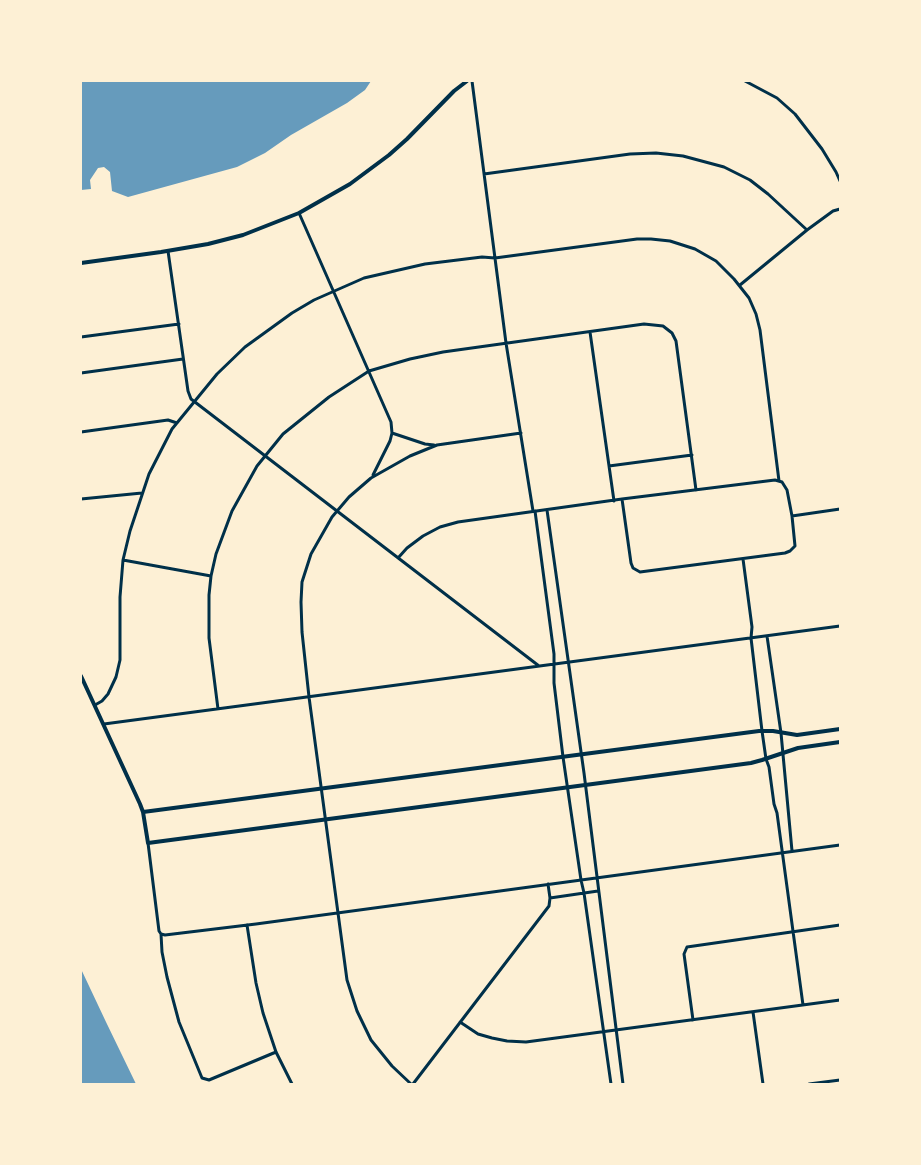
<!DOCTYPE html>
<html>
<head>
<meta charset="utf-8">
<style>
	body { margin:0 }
	#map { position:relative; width:921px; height:1165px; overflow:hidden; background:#fdf0d5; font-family:"Asap Condensed",sans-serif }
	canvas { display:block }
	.frame { position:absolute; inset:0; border:82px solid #fdf0d5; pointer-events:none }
</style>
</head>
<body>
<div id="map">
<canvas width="921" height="1165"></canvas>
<div class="frame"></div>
</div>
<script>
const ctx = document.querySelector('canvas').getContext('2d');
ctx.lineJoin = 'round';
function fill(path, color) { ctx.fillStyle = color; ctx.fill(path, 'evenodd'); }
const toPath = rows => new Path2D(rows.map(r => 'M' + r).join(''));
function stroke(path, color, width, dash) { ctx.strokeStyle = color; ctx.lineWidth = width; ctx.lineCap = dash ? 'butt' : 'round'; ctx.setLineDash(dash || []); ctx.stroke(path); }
fill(toPath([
	[81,81,371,81,365,90,347,103,291,135,265,153,237,167,128,197,112,191,110,172,104,167,98,168,90,180,91,189,81,190],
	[81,969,106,1022,136,1084,81,1084]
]), '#669bbc');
stroke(toPath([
	[472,81,506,343,533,511],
	[745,81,777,98,795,114,822,149,836,172,840,181],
	[484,174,630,154,656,153,683,156,724,167,750,180,768,194,807,230],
	[299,213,391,422,392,433,390,441,373,475],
	[168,251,188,391,191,399,539,666],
	[740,285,807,230,833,211,840,209],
	[590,332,614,501],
	[81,337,179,324],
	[81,373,183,359],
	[81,432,168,420,177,423],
	[392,433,425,444,434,445],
	[609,466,692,455],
	[81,499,142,493],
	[547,510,584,773,623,1084],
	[535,511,554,654,554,683,563,757,581,880,584,893,611,1084],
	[792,516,840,509],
	[398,558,407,548,423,536,440,527,458,522,622,499,775,480,782,482,787,490,792,516,795,546,790,551,785,553,640,572,633,568,631,563,622,499],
	[743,559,752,627,751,638,762,731,766,759,769,767,774,804,777,813,803,1005],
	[123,560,211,576],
	[767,636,781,733,792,851],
	[95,705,102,701,108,694,116,677,120,660,120,597,123,560,130,531,149,474,172,429,217,374,245,347,292,313,314,300,364,278,425,264,482,257,495,258,637,239,651,239,670,241,695,249,716,261,734,279,749,298,756,314,760,330,779,481],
	[218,709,209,638,209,595,211,576,216,554,232,511,257,466,283,434,329,397,369,371,410,359,443,352,644,324,663,326,672,333,676,341,696,490],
	[104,724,840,626],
	[148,843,159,931,161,934,162,952,167,977,179,1022,202,1078,209,1080,276,1052],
	[550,898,598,891],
	[247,925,256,983,263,1013,276,1052,292,1084],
	[161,934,165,935,256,924,840,845],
	[753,1012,763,1084],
	[693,1020,684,954,687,947,840,925],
	[460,1022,478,1034,492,1038,507,1041,526,1042,840,1000],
	[411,1084,392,1066,371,1040,357,1011,347,980,309,697,302,632,301,602,302,582,311,554,332,517,349,497,371,478,410,456,437,445,521,433],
	[413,1084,549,906,550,898,548,884],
	[809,1084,840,1080]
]), '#003049', 3);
stroke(toPath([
	[81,263,161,252,208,244,243,235,299,213,350,184,389,155,407,139,454,91,467,81],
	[81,676,140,804,143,812,148,843,751,763,762,760,798,748,840,742],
	[143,812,759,731,773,731,797,735,840,729]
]), '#003049', 4);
</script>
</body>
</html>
